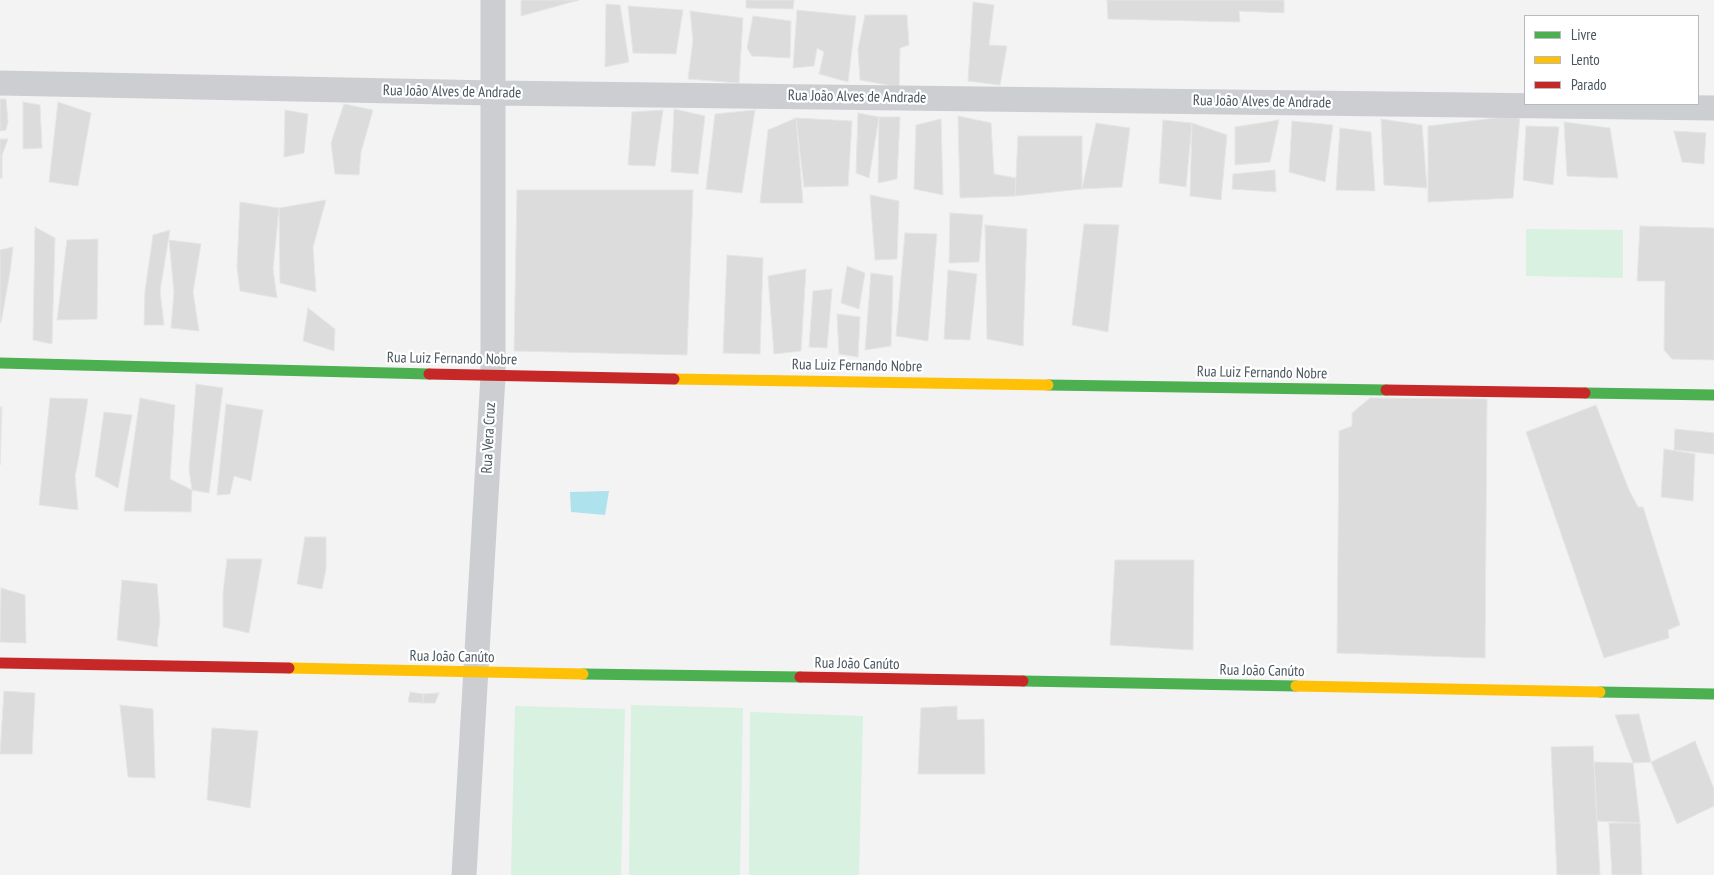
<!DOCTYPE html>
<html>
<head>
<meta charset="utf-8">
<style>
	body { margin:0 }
	#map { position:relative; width:1714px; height:875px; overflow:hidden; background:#f3f3f3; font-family:"PT Sans Narrow",sans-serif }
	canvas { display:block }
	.legend { position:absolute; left:1524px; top:15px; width:175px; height:90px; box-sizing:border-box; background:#fff; border:1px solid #b6bbbf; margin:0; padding:6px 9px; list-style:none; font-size:15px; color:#49555f }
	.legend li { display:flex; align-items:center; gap:10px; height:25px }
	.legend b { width:25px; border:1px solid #b6bbbf }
</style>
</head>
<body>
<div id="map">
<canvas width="1714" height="875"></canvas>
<ul class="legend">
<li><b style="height:6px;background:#4caf50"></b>Livre</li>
<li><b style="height:6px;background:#ffc107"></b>Lento</li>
<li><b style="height:6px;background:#c62828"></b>Parado</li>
</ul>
</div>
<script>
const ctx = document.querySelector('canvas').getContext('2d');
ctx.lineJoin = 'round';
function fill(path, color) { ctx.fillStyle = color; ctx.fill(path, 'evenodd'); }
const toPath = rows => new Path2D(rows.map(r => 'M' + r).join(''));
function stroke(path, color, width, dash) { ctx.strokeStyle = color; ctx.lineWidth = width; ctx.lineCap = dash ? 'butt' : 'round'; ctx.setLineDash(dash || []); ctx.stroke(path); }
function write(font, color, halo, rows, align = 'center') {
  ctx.font = font + ' "PT Sans Narrow",sans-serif'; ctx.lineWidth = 4.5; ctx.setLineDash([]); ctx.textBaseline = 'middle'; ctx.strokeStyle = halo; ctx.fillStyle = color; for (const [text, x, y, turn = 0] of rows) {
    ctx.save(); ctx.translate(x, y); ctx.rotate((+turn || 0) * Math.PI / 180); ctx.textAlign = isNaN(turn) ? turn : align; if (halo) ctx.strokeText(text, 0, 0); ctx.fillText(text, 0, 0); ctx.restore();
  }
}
fill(toPath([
	[1526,229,1623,230,1623,278,1526,276],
	[631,705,743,708,740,875,629,875],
	[515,706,625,709,621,875,511,875],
	[750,712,863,716,859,875,749,875]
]), '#d8f1e1');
fill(toPath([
	[609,491,605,515,571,512,570,492]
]), '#aee2ed');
const building = toPath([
	[521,0,579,0,521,16,521,0],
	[746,0,794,0,793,9,746,8,746,0],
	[1107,0,1284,0,1284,13,1239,11,1240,22,1108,19,1107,0],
	[973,2,994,5,989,45,1007,46,1000,85,968,81,973,2],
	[606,4,620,5,629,62,605,67,606,4],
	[628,6,683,10,676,54,633,53,628,6],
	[797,10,856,16,848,82,819,74,824,52,817,48,814,66,793,68,797,10],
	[690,11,743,18,739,83,688,79,693,40,690,11],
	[865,15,907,15,909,45,900,48,899,87,860,80,858,49,865,15],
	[753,16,791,21,790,58,752,56,747,48,753,16],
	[0,99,6,99,8,121,6,130,0,131,0,99],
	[23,102,40,105,42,148,23,149,23,102],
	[58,102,91,113,78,186,49,182,58,102],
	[344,104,373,110,361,152,359,175,335,174,331,143,344,104],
	[674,109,705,116,698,174,671,172,674,109],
	[285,110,308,114,304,153,284,157,285,110],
	[663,110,655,166,628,165,632,112,663,110],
	[755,110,742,193,706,189,715,114,755,110],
	[858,113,879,117,869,178,856,173,858,113],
	[1520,115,1513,198,1428,202,1428,126,1520,115],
	[958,116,991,123,994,174,1016,178,1015,196,960,198,958,116],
	[879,117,900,117,897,179,878,183,879,117],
	[796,118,852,121,848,186,804,187,796,118],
	[796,118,803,203,760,203,768,130,796,118],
	[941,119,943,195,914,189,916,125,941,119],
	[1381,119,1422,125,1427,188,1384,185,1381,119],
	[1163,120,1192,123,1186,187,1159,183,1163,120],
	[1279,120,1270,162,1235,165,1235,127,1279,120],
	[1292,121,1333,125,1325,182,1289,172,1292,121],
	[1564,122,1610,128,1618,178,1567,176,1564,122],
	[1096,123,1130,128,1122,187,1082,189,1096,123],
	[1192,123,1227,135,1221,200,1190,196,1192,123],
	[1526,126,1559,127,1553,185,1523,180,1526,126],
	[1340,128,1371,132,1375,191,1336,190,1340,128],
	[1674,131,1706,133,1704,164,1682,162,1674,131],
	[1018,136,1082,136,1082,189,1015,196,1018,136],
	[0,139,8,139,2,155,2,178,0,178,0,139],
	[1275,170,1276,192,1232,189,1233,174,1275,170],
	[517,190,693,190,687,355,514,351,517,190],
	[870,195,899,201,897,259,875,260,870,195],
	[326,200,313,247,316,292,280,283,279,208,326,200],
	[240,202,279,208,273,269,277,298,240,291,237,267,240,202],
	[950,213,983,215,979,262,949,263,950,213],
	[1084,224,1119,225,1108,332,1072,325,1084,224],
	[985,225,1027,229,1023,346,987,339,985,225],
	[1640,226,1714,228,1714,360,1672,359,1664,350,1665,281,1637,281,1640,226],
	[35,227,55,238,52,344,33,340,35,227],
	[170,230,160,291,164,325,144,325,145,291,153,235,170,230],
	[905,233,937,234,928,341,896,336,905,233],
	[98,239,97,319,57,320,67,240,98,239],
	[169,240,201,244,193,292,199,331,171,328,174,292,169,240],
	[13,247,10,272,1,323,0,322,0,250,13,247],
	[727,255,763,258,760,354,723,353,727,255],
	[847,266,865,273,859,309,841,303,847,266],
	[806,269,801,351,774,354,768,276,806,269],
	[948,270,977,274,970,340,944,339,948,270],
	[871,273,893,276,891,346,865,350,871,273],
	[832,289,827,348,809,347,813,291,832,289],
	[308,308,335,329,334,351,303,341,308,308],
	[837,314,860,317,858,357,839,354,837,314],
	[196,384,223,388,209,493,192,490,189,470,196,384],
	[50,398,88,399,79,456,75,476,78,510,39,505,50,398],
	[140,398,175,405,170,479,192,490,191,512,124,511,140,398],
	[1370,398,1487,399,1485,658,1337,653,1339,431,1352,426,1352,413,1370,398],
	[226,404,263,410,251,481,234,476,230,494,217,495,226,404],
	[1596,405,1629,490,1638,507,1643,507,1680,625,1668,630,1669,638,1604,658,1526,432,1596,405],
	[0,407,2,407,0,465,0,407],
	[104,412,132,415,118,488,95,476,104,412],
	[1675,429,1714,433,1714,454,1674,450,1675,429],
	[1664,449,1695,454,1693,501,1661,497,1664,449],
	[305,537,326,537,326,569,322,589,297,584,305,537],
	[227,559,262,559,249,633,223,627,223,593,227,559],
	[1115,560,1194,560,1193,650,1110,645,1115,560],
	[122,580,157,584,160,621,157,643,158,647,117,640,122,580],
	[1,588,25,595,26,643,0,642,1,588],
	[4,691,35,693,32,754,0,754,4,691],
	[410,692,423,694,423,703,408,702,410,692],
	[439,693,435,703,423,703,423,694,439,693],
	[120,705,153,709,155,778,128,777,120,705],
	[957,706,957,720,984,719,985,774,918,774,921,708,957,706],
	[1639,714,1651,762,1633,763,1615,715,1639,714],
	[212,728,258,731,250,808,207,800,212,728],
	[1695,741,1714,789,1714,806,1677,824,1651,762,1695,741],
	[1593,746,1600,875,1557,875,1551,747,1593,746],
	[1594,762,1633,763,1640,823,1597,821,1594,762],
	[1609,823,1640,823,1642,875,1612,875,1609,823]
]);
fill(building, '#dcdcdd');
stroke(building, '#e4e5e6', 1);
stroke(toPath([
	[0,83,494,93,1714,108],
	[464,875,493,376,493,0]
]), '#ccced1', 25);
stroke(toPath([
	[0,363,429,374],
	[1048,385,1386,390],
	[1585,393,1714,395],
	[583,674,800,677],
	[1023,681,1296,686],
	[1600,692,1714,694]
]), '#4caf50', 11);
stroke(toPath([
	[674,379,1048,385],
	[289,668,583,674],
	[1296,686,1600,692]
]), '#ffc107', 11);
stroke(toPath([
	[429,374,674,379],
	[1386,390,1585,393],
	[0,663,289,668],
	[800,677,1023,681]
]), '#c62828', 11);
write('15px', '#49555f', '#fff', [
	["Rua João Alves de Andrade",452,92,1],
	["Rua João Alves de Andrade",857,97,1],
	["Rua João Alves de Andrade",1262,102,1],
	["Rua Luiz Fernando Nobre",452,359,1],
	["Rua Luiz Fernando Nobre",857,366,1],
	["Rua Luiz Fernando Nobre",1262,373,1],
	["Rua Vera Cruz",489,438,-87],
	["Rua João Canúto",452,657,1],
	["Rua João Canúto",857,664,1],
	["Rua João Canúto",1262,671,1]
]);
</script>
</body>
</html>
